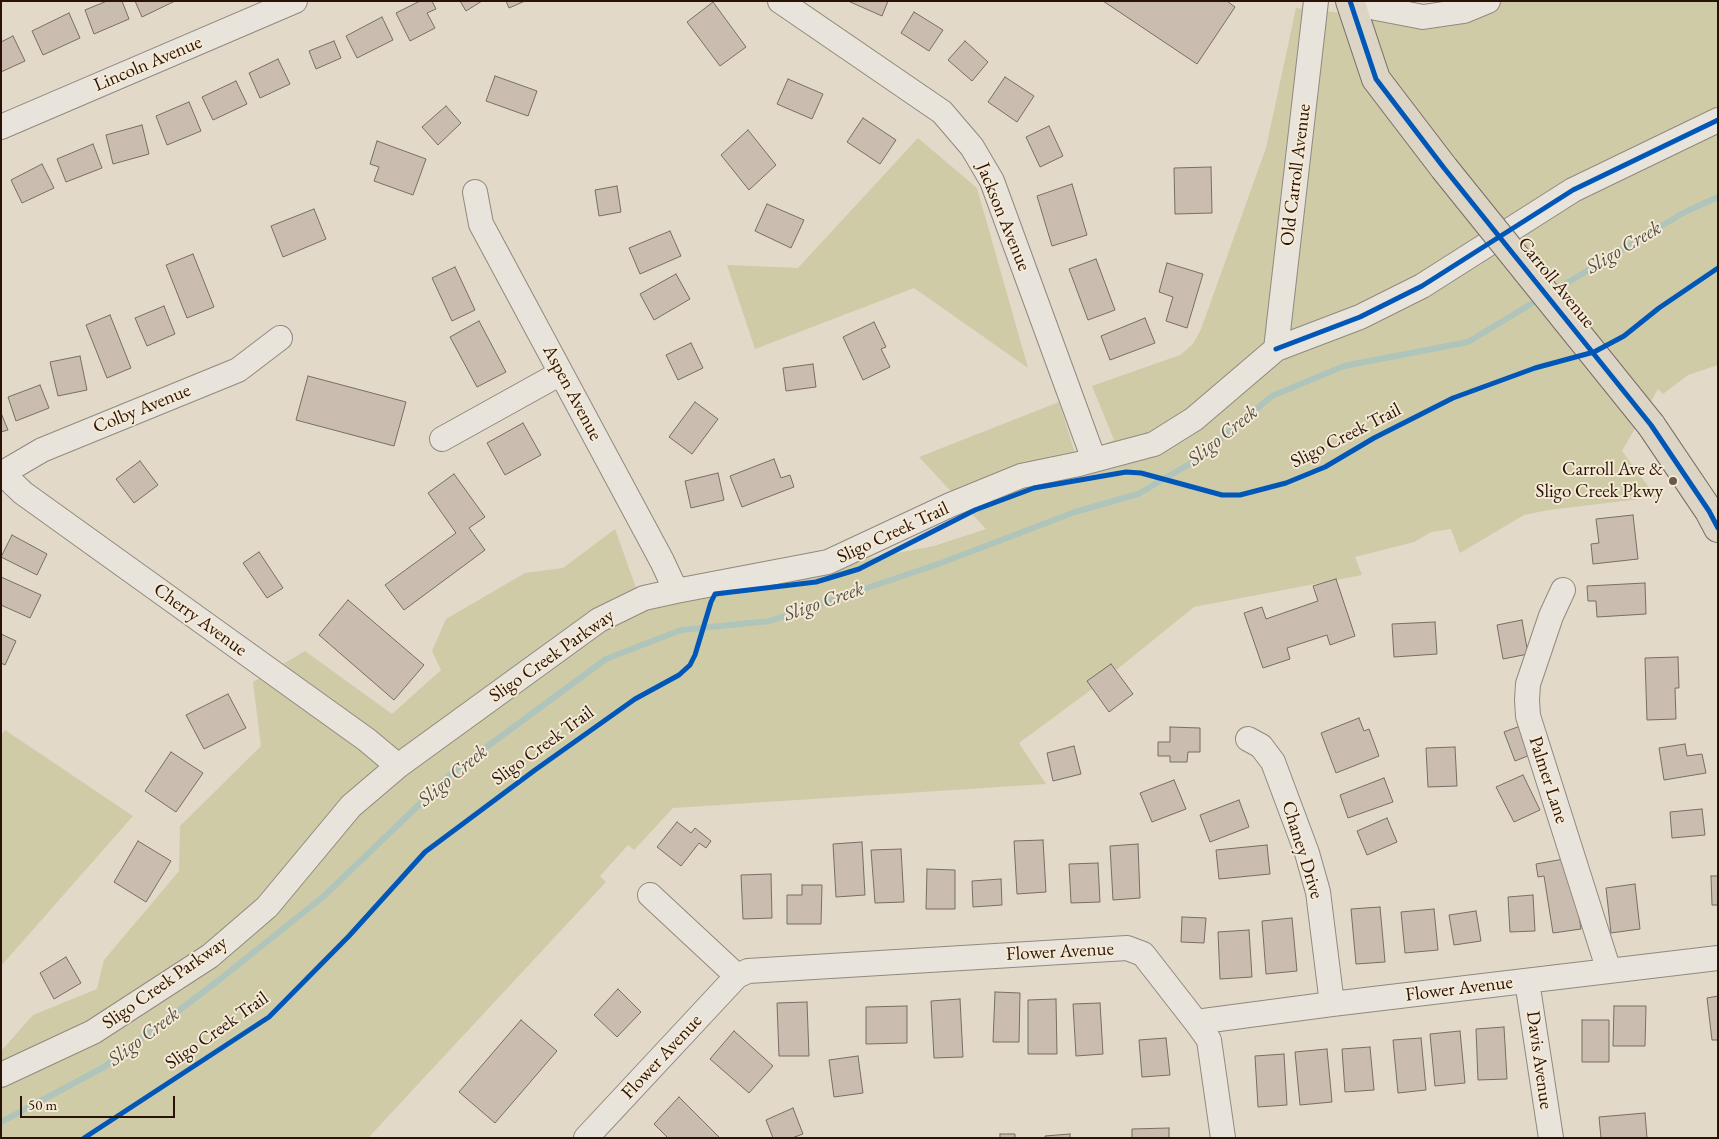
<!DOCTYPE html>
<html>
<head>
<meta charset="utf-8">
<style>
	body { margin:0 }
	#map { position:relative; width:1719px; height:1139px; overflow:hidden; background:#e2d9c8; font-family:"EB Garamond",serif }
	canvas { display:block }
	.frame { position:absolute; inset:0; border:2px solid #2b1207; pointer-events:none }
	.scale { position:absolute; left:20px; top:1096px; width:155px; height:22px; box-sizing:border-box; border:2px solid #2b1207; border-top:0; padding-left:6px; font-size:15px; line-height:18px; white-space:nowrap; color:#2b1207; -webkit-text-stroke:4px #f3e9d4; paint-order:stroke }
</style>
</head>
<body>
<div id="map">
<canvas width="1719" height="1139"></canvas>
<div class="frame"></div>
<div class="scale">50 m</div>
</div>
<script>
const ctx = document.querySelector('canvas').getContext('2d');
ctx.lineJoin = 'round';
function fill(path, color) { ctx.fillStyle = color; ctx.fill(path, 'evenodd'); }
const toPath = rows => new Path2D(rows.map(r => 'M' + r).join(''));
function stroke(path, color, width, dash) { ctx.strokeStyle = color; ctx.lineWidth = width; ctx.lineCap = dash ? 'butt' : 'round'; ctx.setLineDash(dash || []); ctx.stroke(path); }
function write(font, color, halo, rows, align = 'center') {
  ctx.font = font + ' "EB Garamond",serif'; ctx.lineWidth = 4; ctx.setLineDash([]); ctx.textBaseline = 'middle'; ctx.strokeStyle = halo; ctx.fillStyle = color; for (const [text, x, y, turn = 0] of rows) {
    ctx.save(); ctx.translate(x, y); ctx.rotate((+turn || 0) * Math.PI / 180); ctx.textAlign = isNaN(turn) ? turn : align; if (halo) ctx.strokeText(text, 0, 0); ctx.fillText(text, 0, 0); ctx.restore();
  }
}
fill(toPath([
	[1491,1,1718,1,1718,365,1688,375,1663,394,1658,389,1622,451,1656,497,1549,510,1524,515,1460,553,1451,529,1431,532,1414,542,1355,557,1362,575,1194,607,1099,684,1019,743,1046,784,673,808,634,850,628,845,600,876,606,882,368,1138,1,1138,1,1051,33,1015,97,989,104,960,179,871,180,826,261,746,253,682,305,651,392,714,441,670,432,651,446,619,525,573,563,568,615,529,635,585,645,603,660,598,934,546,986,529,919,457,1059,402,1076,456,1114,440,1092,386,1180,355,1193,344,1201,329,1266,148,1296,8,1436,23],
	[918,138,977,188,1028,368,914,288,755,349,727,265,798,268],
	[5,730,133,816,1,966,1,735]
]), '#cfcba7');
stroke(toPath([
	[1552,292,1683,213,1718,197],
	[1,1122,104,1067,219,980,324,896,454,771,606,659,681,630,770,621,941,563,1075,512,1138,494,1193,462,1272,396,1344,366,1468,342,1541,298]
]), '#afc4bb', 6);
const building = toPath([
	[107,1,122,1,129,19,94,34,85,10,107,1],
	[135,1,175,1,142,17,135,1],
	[420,1,432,1,436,9,427,13,435,28,410,41,396,13,420,1],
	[460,1,482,1,466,11,460,1],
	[506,1,525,1,509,8,506,1],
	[848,1,888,1,882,16,848,1],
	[1103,1,1227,1,1235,7,1197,64,1103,1],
	[713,2,746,47,720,66,687,22,713,2],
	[914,12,943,30,929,51,901,33,914,12],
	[69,13,80,38,43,55,32,31,69,13],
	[382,17,393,40,357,58,346,36,382,17],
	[13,36,25,61,1,72,1,42,13,36],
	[334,41,341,58,316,69,309,51,334,41],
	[965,41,988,62,972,81,948,60,965,41],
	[278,59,290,84,260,98,249,73,278,59],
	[495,76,537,91,528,116,486,101,495,76],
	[1005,77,1034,96,1017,122,988,102,1005,77],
	[788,79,823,94,812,119,777,104,788,79],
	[236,81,247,104,213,120,202,97,236,81],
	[189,102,201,131,167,145,156,116,189,102],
	[446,106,461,123,438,145,422,127,446,106],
	[863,118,896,140,880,164,847,142,863,118],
	[142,125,149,154,113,164,106,135,142,125],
	[1049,126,1063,156,1040,167,1026,137,1049,126],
	[748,130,776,165,749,190,721,155,748,130],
	[377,141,426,159,413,195,374,181,379,167,370,164,377,141],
	[93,144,102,168,66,182,57,159,93,144],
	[42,164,54,188,22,203,11,180,42,164],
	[1211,167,1212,213,1175,214,1174,168,1211,167],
	[1072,184,1087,235,1052,246,1037,196,1072,184],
	[617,186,621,212,599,216,595,190,617,186],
	[767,204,804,220,791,248,755,231,767,204],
	[314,209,326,239,283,257,271,226,314,209],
	[670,231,681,256,640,274,629,248,670,231],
	[193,254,214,307,187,318,166,265,193,254],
	[1096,259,1115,310,1088,320,1069,269,1096,259],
	[1167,263,1203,274,1187,328,1166,321,1173,297,1159,292,1167,263],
	[455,267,475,310,452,321,432,278,455,267],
	[676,274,690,299,654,320,640,294,676,274],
	[164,306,175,334,147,346,135,318,164,306],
	[110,315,131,368,107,378,86,325,110,315],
	[1145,318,1155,343,1110,360,1101,336,1145,318],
	[479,321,506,372,477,387,450,337,479,321],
	[874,322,886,347,881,349,890,367,863,380,843,337,874,322],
	[691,343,703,368,678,380,666,355,691,343],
	[80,356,87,390,58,396,50,362,80,356],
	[813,364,816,387,786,391,783,368,813,364],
	[308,376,406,402,394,446,296,420,308,376],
	[40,385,49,408,16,421,8,397,40,385],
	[695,402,718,419,692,454,669,437,695,402],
	[1,413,8,430,1,432,1,413],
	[523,423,541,455,505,475,487,443,523,423],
	[774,459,781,478,790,475,794,487,742,507,730,476,774,459],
	[140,461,158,485,134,503,116,479,140,461],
	[718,473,724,500,691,508,685,481,718,473],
	[454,474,485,517,469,528,485,550,404,610,385,585,456,533,428,493,454,474],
	[1633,515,1638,559,1593,564,1591,544,1599,543,1596,519,1633,515],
	[12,535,47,554,37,575,1,557,12,535],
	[259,552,283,588,267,598,243,563,259,552],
	[1,577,41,595,30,618,1,605,1,577],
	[1336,579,1355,636,1330,645,1327,635,1287,648,1290,659,1263,668,1244,613,1262,607,1266,619,1318,601,1313,586,1336,579],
	[1645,583,1646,614,1597,617,1596,601,1588,601,1587,586,1645,583],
	[348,600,424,665,394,700,319,635,348,600],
	[1522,620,1528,654,1503,659,1497,625,1522,620],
	[1435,622,1437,654,1394,657,1392,624,1435,622],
	[1,634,16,641,5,665,1,663,1,634],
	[1678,657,1679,688,1675,688,1676,719,1647,720,1645,658,1678,657],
	[1111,664,1133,694,1109,712,1087,681,1111,664],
	[228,694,246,728,204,749,186,715,228,694],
	[1359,718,1364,731,1369,729,1379,756,1336,773,1321,733,1359,718],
	[1523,725,1535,753,1515,761,1504,732,1523,725],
	[1170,727,1200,728,1200,752,1188,752,1187,762,1170,762,1170,756,1158,756,1158,742,1170,742,1170,727],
	[1685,744,1687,756,1702,754,1706,773,1664,780,1659,748,1685,744],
	[1074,746,1081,774,1053,781,1047,753,1074,746],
	[1455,747,1457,786,1428,787,1426,748,1455,747],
	[171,752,203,773,176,812,145,791,171,752],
	[1523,775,1540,810,1514,822,1496,787,1523,775],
	[1384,778,1393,802,1348,818,1340,795,1384,778],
	[1174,780,1186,809,1152,822,1140,793,1174,780],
	[1239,800,1249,827,1210,842,1200,815,1239,800],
	[1702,809,1705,835,1672,838,1670,812,1702,809],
	[1387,818,1397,842,1367,855,1357,831,1387,818],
	[677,822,691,833,695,828,711,841,706,848,699,843,681,866,657,847,677,822],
	[1043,840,1046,892,1017,894,1014,841,1043,840],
	[138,841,171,861,146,902,114,882,138,841],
	[862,842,865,895,836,897,833,844,862,842],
	[1138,844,1140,898,1113,900,1110,846,1138,844],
	[1267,845,1270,874,1219,879,1216,850,1267,845],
	[901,849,904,902,875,903,871,850,901,849],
	[1564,859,1572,873,1581,929,1553,933,1544,876,1538,877,1536,864,1564,859],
	[1098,863,1100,902,1071,903,1069,864,1098,863],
	[927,869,955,870,955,909,926,909,927,869],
	[771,874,772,918,743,919,741,875,771,874],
	[1711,876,1718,876,1718,905,1712,905,1711,876],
	[1001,879,1002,905,973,907,972,881,1001,879],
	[1635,884,1640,929,1611,933,1606,888,1635,884],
	[802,885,822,885,821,924,787,924,787,895,802,895,802,885],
	[1533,895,1535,931,1510,932,1508,897,1533,895],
	[1380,907,1385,962,1356,964,1351,909,1380,907],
	[1434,909,1438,950,1405,953,1401,912,1434,909],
	[1476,911,1481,941,1454,945,1449,915,1476,911],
	[1182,917,1206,918,1204,943,1181,942,1182,917],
	[1292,918,1297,971,1266,974,1262,921,1292,918],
	[1249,930,1252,977,1220,979,1218,932,1249,930],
	[66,957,81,983,54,999,40,973,66,957],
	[618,989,641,1012,617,1037,594,1015,618,989],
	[995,992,1020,993,1019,1042,993,1042,995,992],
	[1718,996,1718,1040,1712,1040,1707,998,1718,996],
	[960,999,963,1057,934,1058,931,1001,960,999],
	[1056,999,1057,1054,1028,1054,1028,1000,1056,999],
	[807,1002,809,1056,779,1056,777,1003,807,1002],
	[1100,1003,1103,1054,1076,1056,1073,1004,1100,1003],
	[907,1006,907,1043,866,1044,866,1007,907,1006],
	[1614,1006,1646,1006,1645,1046,1613,1046,1614,1006],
	[521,1020,557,1051,495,1123,459,1092,521,1020],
	[1582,1020,1609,1020,1609,1062,1582,1062,1582,1020],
	[1504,1027,1507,1079,1478,1080,1476,1029,1504,1027],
	[734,1031,773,1066,749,1093,710,1059,734,1031],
	[1460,1031,1465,1083,1435,1086,1430,1034,1460,1031],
	[1166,1038,1170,1075,1142,1077,1139,1040,1166,1038],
	[1421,1038,1426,1090,1398,1093,1393,1040,1421,1038],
	[1370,1047,1374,1090,1345,1092,1342,1049,1370,1047],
	[1327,1049,1332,1102,1300,1105,1295,1052,1327,1049],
	[1284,1054,1287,1105,1258,1107,1255,1056,1284,1054],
	[858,1056,863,1093,834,1097,829,1060,858,1056],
	[679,1097,720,1138,668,1138,654,1124,679,1097],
	[793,1108,803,1134,792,1138,773,1138,766,1120,793,1108],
	[1645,1113,1647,1138,1601,1138,1599,1117,1645,1113],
	[1169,1128,1169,1138,1132,1138,1132,1129,1169,1128],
	[1000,1134,1015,1134,1015,1138,1000,1138,1000,1134],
	[1070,1134,1070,1138,1045,1138,1045,1136,1070,1134]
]);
fill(building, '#cbbcb0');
stroke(building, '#776e64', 1);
const minor = toPath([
	[780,1,942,112,972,147,992,181,1094,460],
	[1350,3,1423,17,1464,11,1488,1],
	[1,127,295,1],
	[475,192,481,224,662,561,676,591],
	[1276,349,1316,1],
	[442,439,561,373],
	[2,473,23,493,367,740,398,766],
	[1,474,42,450,238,370,280,338],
	[1563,590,1551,616,1528,684,1527,700,1528,716,1609,971],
	[1248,739,1261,746,1273,762,1307,853,1318,892,1332,1004],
	[650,895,737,976],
	[1527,981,1551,1138],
	[1196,1022,1332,1004,1718,958],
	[1,1075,93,1032,210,956,267,907,351,806,398,766,599,620,644,598,676,591,828,562,950,505,1021,476,1079,464,1154,444,1194,419,1276,349,1360,317,1422,286,1573,190,1718,120],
	[586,1138,737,976,748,971,1127,948,1143,954,1196,1022,1209,1040,1223,1138]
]);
const major = toPath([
	[1350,1,1376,79,1444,168],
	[1651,425,1709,511,1718,528]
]);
stroke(minor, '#91897e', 26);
stroke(major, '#776e64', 30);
stroke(minor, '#e8e3db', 24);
stroke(major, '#dcd4c5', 28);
const majorBridge = toPath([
	[1444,168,1651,425]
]);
stroke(majorBridge, '#776e64', 30, []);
stroke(majorBridge, '#dcd4c5', 28);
stroke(toPath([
	[1350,1,1376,79,1444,168,1651,425,1709,511,1718,528],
	[1276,349,1360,317,1422,286,1573,190,1718,120],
	[84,1138,269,1017,349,936,425,852,535,770,635,699,679,675,690,665,695,655,711,602,715,594,816,582,859,569,975,510,1034,488,1126,472,1141,473,1222,495,1240,495,1286,483,1325,467,1374,438,1453,398,1535,368,1594,352,1624,336,1659,308,1718,268]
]), '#0057b8', 5);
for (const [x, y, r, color] of [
	[1673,481,5,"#6b584b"]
]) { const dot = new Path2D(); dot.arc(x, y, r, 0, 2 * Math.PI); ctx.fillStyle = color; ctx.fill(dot); stroke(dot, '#f3e9d4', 2); }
write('19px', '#2b1207', '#f3e9d4', [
	["Lincoln Avenue",148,64,-23],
	["Old Carroll Avenue",1296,175,-83],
	["Jackson Avenue",1003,217,68],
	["Carroll Avenue",1556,283,51],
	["Aspen Avenue",572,393,62],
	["Colby Avenue",142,409,-22],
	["Sligo Creek Trail",1346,436,-27],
	["Sligo Creek Trail",893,533,-25],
	["Cherry Avenue",200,620,36],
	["Sligo Creek Parkway",552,656,-35],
	["Sligo Creek Trail",543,746,-36],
	["Palmer Lane",1548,780,72],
	["Chaney Drive",1302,850,73],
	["Flower Avenue",1060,952,-3],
	["Sligo Creek Parkway",165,983,-35],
	["Flower Avenue",1459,989,-7],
	["Sligo Creek Trail",217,1031,-35],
	["Flower Avenue",662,1057,-47],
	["Davis Avenue",1539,1060,82]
]);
write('19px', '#2b1207', '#f3e9d4', [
	["Carroll Ave &",1663,470],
	["Sligo Creek Pkwy",1663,492]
], 'right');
write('italic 20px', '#524d44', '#f3e9d4', [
	["Sligo Creek",1624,248,-31],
	["Sligo Creek",1223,436,-39],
	["Sligo Creek",824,602,-19],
	["Sligo Creek",453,776,-40],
	["Sligo Creek",144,1037,-37]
]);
</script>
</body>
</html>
